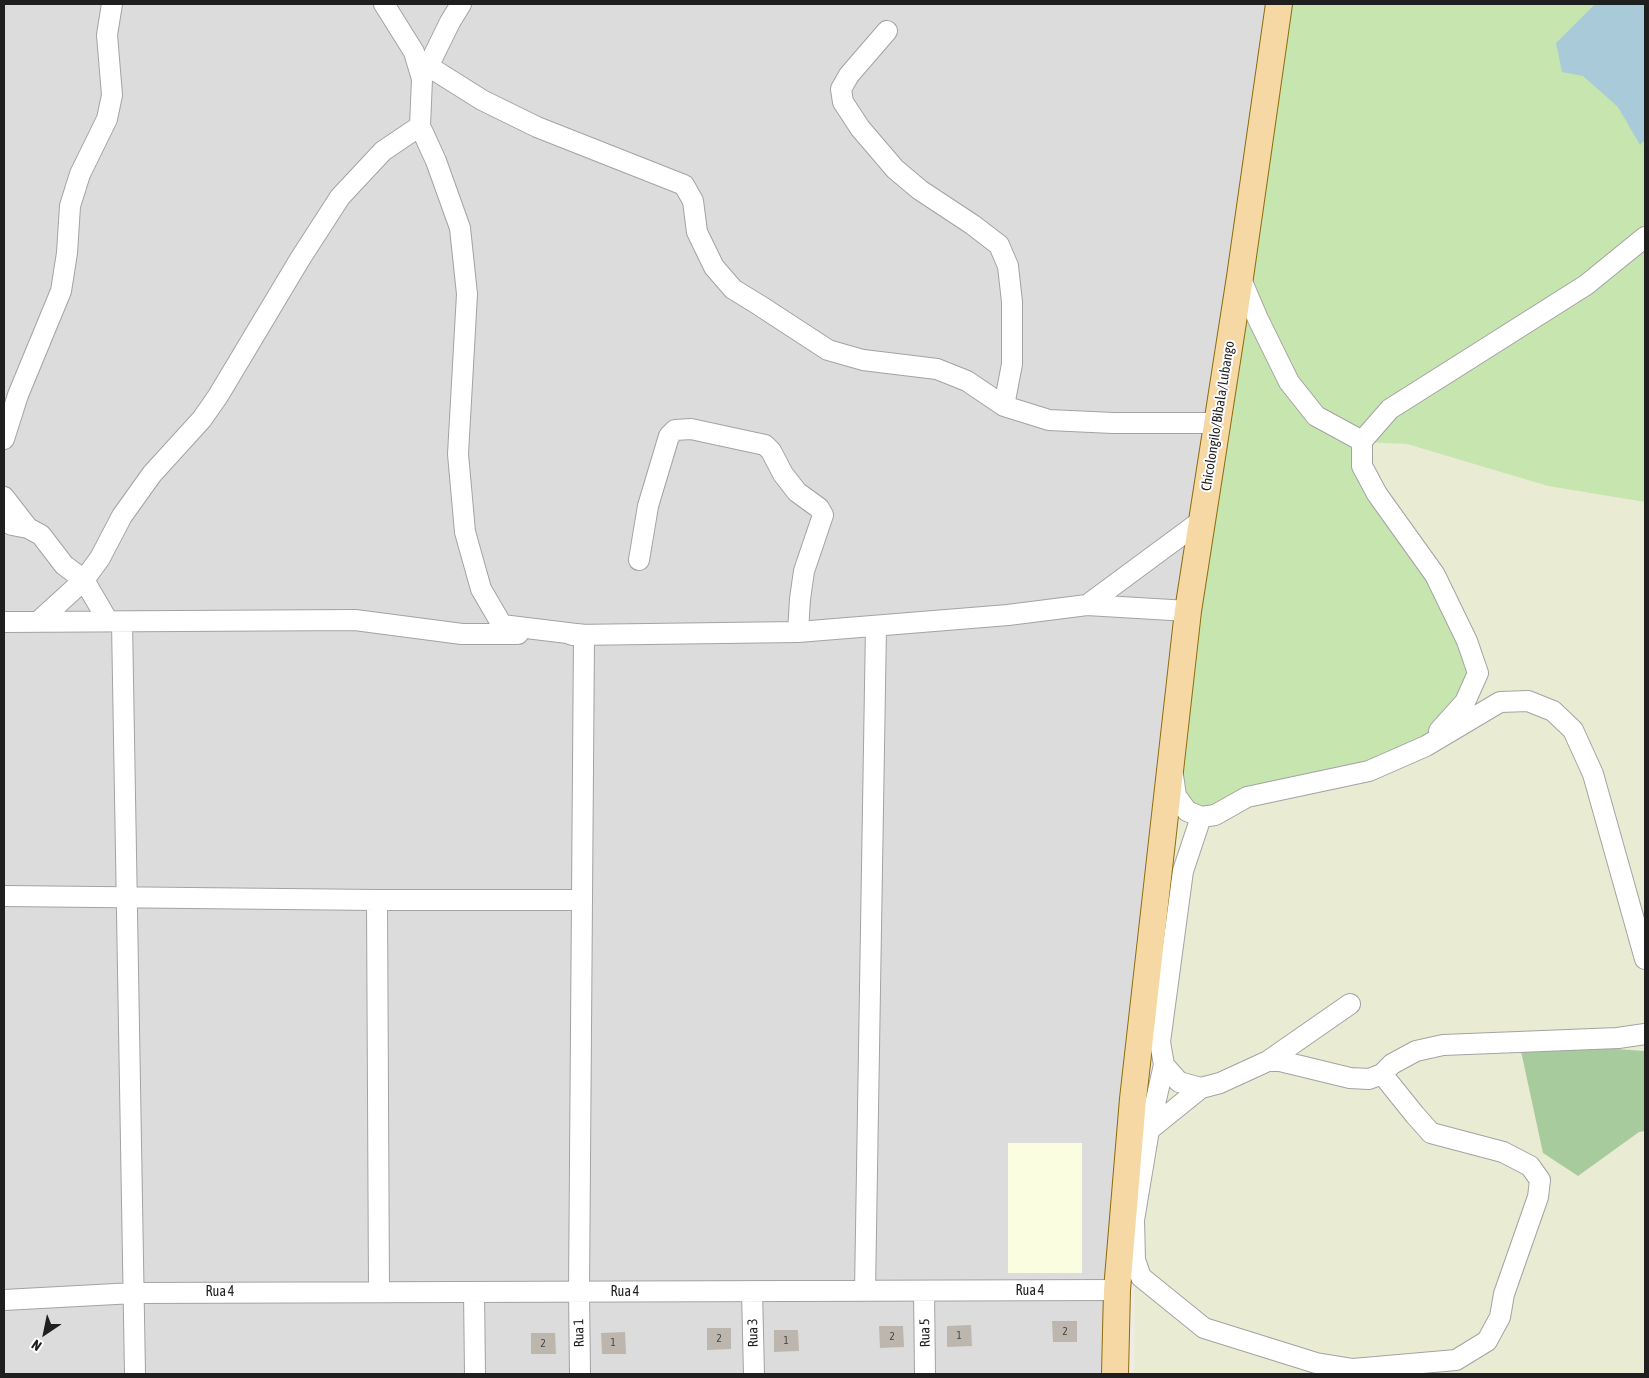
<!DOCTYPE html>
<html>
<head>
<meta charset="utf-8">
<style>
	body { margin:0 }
	#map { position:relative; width:1649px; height:1378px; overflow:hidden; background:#efece6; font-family:"Asap Condensed",sans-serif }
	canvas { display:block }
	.frame { position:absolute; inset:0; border:5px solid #1f1f1f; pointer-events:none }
	.north { position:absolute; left:20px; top:1308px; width:50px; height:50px; -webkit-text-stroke:4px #fff; paint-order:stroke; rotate:214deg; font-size:14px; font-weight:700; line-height:20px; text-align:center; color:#1f1f1f }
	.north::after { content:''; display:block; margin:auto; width:18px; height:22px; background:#1f1f1f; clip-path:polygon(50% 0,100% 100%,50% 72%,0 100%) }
</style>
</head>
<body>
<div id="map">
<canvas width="1649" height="1378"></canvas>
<div class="frame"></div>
<div class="north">N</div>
</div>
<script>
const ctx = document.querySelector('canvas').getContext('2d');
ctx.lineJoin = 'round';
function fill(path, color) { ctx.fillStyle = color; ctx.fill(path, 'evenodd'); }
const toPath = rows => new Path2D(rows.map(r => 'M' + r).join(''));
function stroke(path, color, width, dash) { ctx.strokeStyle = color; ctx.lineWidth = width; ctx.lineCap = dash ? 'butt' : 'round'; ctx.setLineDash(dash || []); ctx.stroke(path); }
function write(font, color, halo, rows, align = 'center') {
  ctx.font = font + ' "Asap Condensed",sans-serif'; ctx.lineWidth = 4; ctx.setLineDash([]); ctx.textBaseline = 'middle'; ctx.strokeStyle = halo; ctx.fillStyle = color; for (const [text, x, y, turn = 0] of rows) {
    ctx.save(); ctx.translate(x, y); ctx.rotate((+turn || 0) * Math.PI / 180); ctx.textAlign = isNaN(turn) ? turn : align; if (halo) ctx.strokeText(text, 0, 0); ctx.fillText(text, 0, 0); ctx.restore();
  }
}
fill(toPath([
	[4,4,1279,4,1217,423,1115,1374,4,1374]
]), '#dddcdc');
fill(toPath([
	[1008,1143,1082,1143,1082,1273,1008,1273]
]), '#fbfde1');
fill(toPath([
	[1362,441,1407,444,1548,486,1645,502,1645,1051,1520,1042,1639,1132,1645,1131,1645,1374,1134,1374,1135,1260,1176,796,1377,494]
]), '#e9ecd2');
fill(toPath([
	[1279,4,1645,4,1645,502,1548,486,1407,444,1362,442,1362,466,1408,535,1478,673,1426,746,1201,817,1187,811,1171,763]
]), '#c6e5af');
fill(toPath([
	[1519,1042,1645,1051,1645,1131,1639,1132,1578,1176,1543,1153]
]), '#a8cb9d');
fill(toPath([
	[1595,4,1645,4,1645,140,1640,145,1618,107,1583,76,1562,72,1556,43]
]), '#a9cbd9');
fill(toPath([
	[1052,1321,1077,1321,1077,1342,1053,1342],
	[971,1325,972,1346,947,1347,947,1326],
	[879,1326,903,1326,904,1347,880,1348],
	[707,1328,731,1328,731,1349,707,1350],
	[774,1330,798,1330,799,1351,774,1352],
	[625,1332,626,1354,602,1354,601,1333],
	[531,1333,555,1333,556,1354,531,1354]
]), '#bcb6af');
const minor = toPath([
	[384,4,414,52,422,79,420,126,436,161,460,228,467,294,458,454,465,532,481,589,502,625,584,635,579,1292,580,1374],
	[887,31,849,75,841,89,843,102,860,128,895,169,920,190,973,225,999,245,1008,266,1012,302,1012,364,1004,406],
	[428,66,482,100,537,127,684,185,693,201,697,232,714,267,733,289,759,305,828,350,863,360,937,369,967,381,1004,406,1049,420,1113,423,1217,423],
	[423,77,450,22,461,4],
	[1240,277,1258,319,1289,382,1316,416,1362,441,1362,466,1377,494,1435,575,1467,641,1478,673,1465,702,1439,731],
	[4,439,18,395,61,291,67,253,70,206,80,174,107,119,112,95,107,35,112,4],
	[1362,441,1390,409,1586,285,1645,237],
	[4,497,28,528],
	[4,521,12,525,28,528,41,535,64,565,84,580,108,621],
	[639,560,648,506,669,436,675,430,691,429,765,445,771,451,783,474,797,492,819,508,823,515,804,571,800,599,798,632],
	[1087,605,1202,520],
	[39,621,84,580,100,558,122,516,152,474,202,419,218,396,300,259,340,197,383,151,420,126],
	[4,622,355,620,462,634,518,634],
	[122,622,135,1374],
	[572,635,798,632,1008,615,1087,605,1188,611],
	[1173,775,1176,796,1187,811,1201,817,1215,815,1247,797,1369,771,1426,746,1500,702,1528,701,1553,711,1573,730,1593,774,1645,959],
	[1201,817,1183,871,1160,1042,1164,1065,1149,1130,1134,1220,1135,1260,1141,1277,1204,1328,1316,1363,1353,1369,1456,1360,1487,1341,1500,1317,1504,1294,1538,1197,1540,1180,1530,1166,1503,1152,1431,1133,1415,1115,1382,1074],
	[4,896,377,900,582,900],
	[377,900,379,1291],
	[1268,1061,1280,1061,1350,1078,1369,1079,1382,1074,1392,1064,1416,1051,1443,1045,1618,1038,1645,1034],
	[1164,1065,1179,1082,1201,1088],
	[1149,1130,1201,1088,1220,1083,1268,1061,1350,1004],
	[865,1291,876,626],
	[924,1291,925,1374],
	[474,1292,475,1374],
	[752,1292,754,1374],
	[4,1300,134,1293,1117,1290]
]);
const major = toPath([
	[1115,1374,1117,1290,1133,1099,1188,611,1240,277,1279,4]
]);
stroke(minor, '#a3a3a3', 22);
stroke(major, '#8f6c0a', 28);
stroke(minor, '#fff', 20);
stroke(major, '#f5d8a4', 26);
write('11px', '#464543', null, [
	["2",1065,1332],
	["1",959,1336],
	["2",892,1337],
	["2",719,1339],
	["1",786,1341],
	["1",613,1343],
	["2",543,1344]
]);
write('14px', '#1f1f1f', '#fff', [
	["Chicolongilo/Bibala/Lubango",1218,416,-81],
	["Rua 4",1030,1291],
	["Rua 4",220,1292],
	["Rua 4",625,1292],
	["Rua 1",579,1333,-91],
	["Rua 3",753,1333,-91],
	["Rua 5",925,1333,-91]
]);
</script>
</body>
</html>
